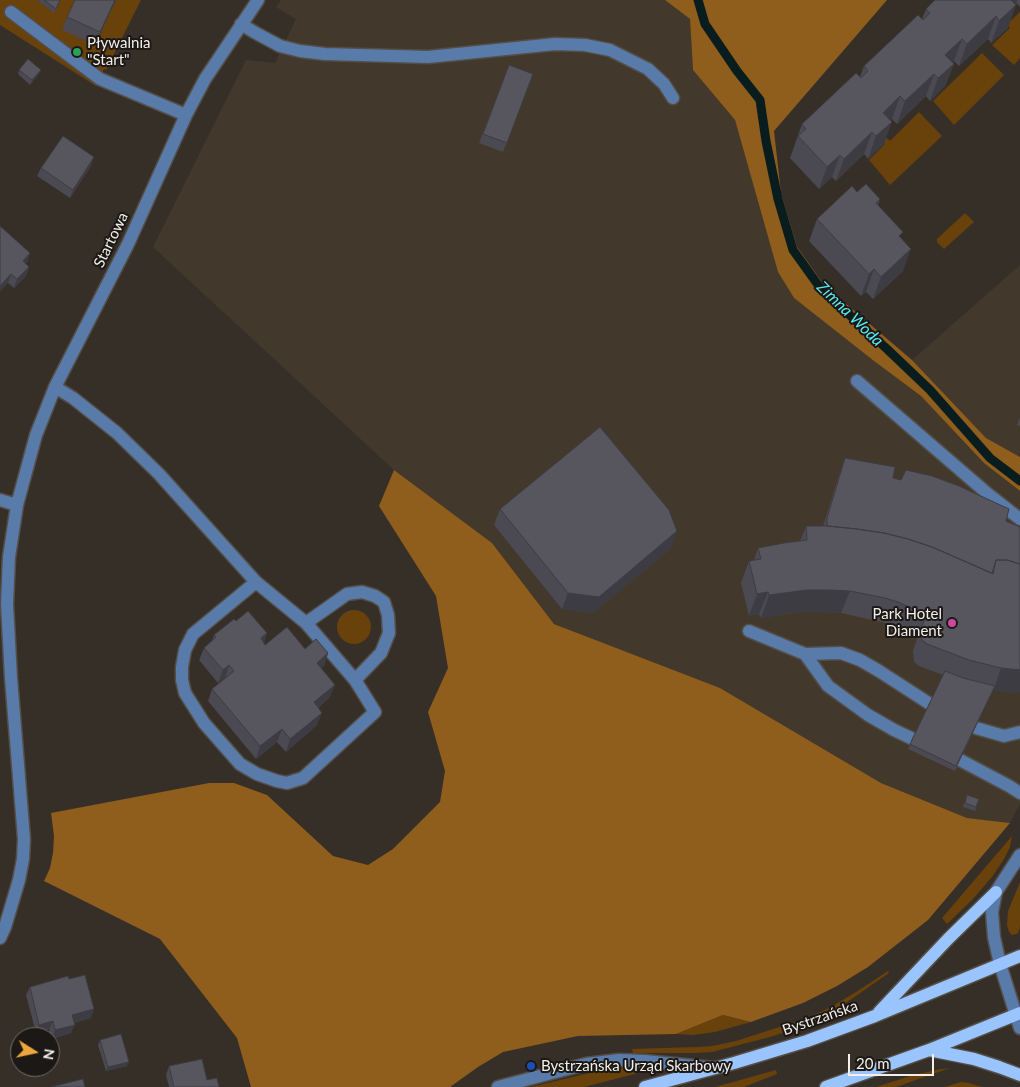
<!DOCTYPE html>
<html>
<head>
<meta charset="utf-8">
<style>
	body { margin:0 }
	#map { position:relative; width:1020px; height:1087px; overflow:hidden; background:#362f28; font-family:Lato,sans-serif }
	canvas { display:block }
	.north { position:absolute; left:10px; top:1027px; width:50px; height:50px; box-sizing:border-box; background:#1b1815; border:1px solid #716e6a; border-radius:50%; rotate:100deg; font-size:14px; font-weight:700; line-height:20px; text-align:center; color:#f3efea }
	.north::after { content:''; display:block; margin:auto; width:18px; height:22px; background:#eea73d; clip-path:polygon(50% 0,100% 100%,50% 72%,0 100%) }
	.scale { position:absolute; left:848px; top:1054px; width:86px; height:22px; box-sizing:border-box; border:2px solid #f3efea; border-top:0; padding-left:6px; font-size:15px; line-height:18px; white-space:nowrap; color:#f3efea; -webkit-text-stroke:4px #1b1815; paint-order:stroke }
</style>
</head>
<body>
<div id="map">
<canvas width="1020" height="1087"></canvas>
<div class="north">N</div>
<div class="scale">20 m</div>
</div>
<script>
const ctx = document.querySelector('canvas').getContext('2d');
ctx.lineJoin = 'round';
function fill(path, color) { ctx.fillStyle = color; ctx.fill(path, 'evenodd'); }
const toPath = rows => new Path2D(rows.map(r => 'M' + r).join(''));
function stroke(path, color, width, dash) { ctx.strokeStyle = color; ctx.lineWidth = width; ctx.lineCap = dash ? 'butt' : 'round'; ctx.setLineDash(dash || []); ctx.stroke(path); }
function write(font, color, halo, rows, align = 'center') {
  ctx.font = font + ' Lato,sans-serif'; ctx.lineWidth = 4; ctx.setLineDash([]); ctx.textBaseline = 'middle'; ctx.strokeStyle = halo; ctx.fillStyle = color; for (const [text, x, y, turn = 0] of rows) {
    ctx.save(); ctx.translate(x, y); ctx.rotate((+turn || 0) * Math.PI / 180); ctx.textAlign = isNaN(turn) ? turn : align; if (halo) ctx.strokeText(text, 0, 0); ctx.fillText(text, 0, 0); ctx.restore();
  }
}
fill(toPath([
	[281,0,665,0,690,19,693,70,735,120,778,272,794,298,874,361,921,396,984,463,1020,491,1020,804,1010,823,967,818,881,783,720,688,554,624,492,543,394,470,153,247,246,60,275,63,296,19,276,7],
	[1020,265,1020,457,986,438,912,360]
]), '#43382c');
fill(toPath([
	[0,0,141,0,106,70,104,69,96,86,0,25],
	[1020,12,1020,58,1014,65,992,45,1010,28,1007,24],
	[982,53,1004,75,954,125,933,101],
	[919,112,942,136,890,185,869,160,885,144,883,141,887,138,890,141],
	[965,213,974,222,944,249,937,242,937,239],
	'337 627a17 17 0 1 1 34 0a17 17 0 1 1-34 0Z',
	[1012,836,1010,847,1004,859,992,877,972,900,947,924,942,918],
	[1020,882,1020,926,1018,933,1016,934,1012,935,1009,932,1007,925,1008,911],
	[888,971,889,973,833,1012,810,1024,770,1037,712,1052,696,1053,633,1053,632,1049,697,1047,712,1046,736,1041,807,1018,829,1008,856,992],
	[723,1015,751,1022,715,1032,693,1035,676,1034],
	[623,1068,636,1069,638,1072,635,1074,584,1087,531,1087,606,1069],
	[950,1068,896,1087,876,1087,910,1076,936,1070],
	[776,1070,777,1074,744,1087,715,1087],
	[961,1082,969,1083,982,1087,945,1087]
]), '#68410b');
fill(toPath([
	[665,0,887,0,774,131,781,193,797,247,824,285,912,360,986,438,1020,457,1020,491,984,463,921,396,874,361,794,298,778,272,735,120,693,70,690,19],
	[394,470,492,543,554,624,720,688,881,783,967,818,1010,823,928,920,868,967,837,986,803,1003,751,1022,723,1015,676,1034,578,1036,503,1052,478,1067,450,1087,251,1087,237,1038,160,939,44,881,50,868,53,853,54,836,51,813,209,783,234,783,267,795,333,856,368,865,393,849,440,802,445,771,428,712,448,668,436,596,379,506]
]), '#8f5d1c');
stroke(toPath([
	[698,0,705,24,737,71,760,100,766,141,778,199,793,250,821,289,887,349,930,390,990,458,1020,481]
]), '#091d1e', 9);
const minor = toPath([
	[11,12,100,79,186,115],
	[241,24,254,32,280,46,300,51,325,54,428,57,555,44,585,45,610,50,648,69,664,84,673,98],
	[857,381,988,494,1020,519],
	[55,387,73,398,117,433,159,474,256,582,306,623,355,680,375,712,303,778,287,783,277,781,257,774,240,764,204,723,185,693,182,680,182,667,185,650,193,634,256,582],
	[0,500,17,505],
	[306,623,347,594,362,592,375,596,384,602,388,615,389,633,381,653,355,680],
	[749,631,805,654,841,653,860,660,879,671,930,704],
	[805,654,828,686,868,715,894,730,913,739],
	[976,728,1004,736,1020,732],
	[960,760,1009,786,1020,793],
	[1020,855,996,892,992,912,994,937,1000,964,1020,1028],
	[0,938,5,927,19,880,23,859,24,839,11,678,7,604,9,557,17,505,36,435,55,387,128,244,186,115,205,79,258,0],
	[498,1087,586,1064,619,1060,645,1061,714,1068]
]);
const major = toPath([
	[879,1012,948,939,996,892],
	[929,1050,974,1059,999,1067,1020,1075],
	[645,1087,734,1063,807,1041,875,1016,1020,956],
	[826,1087,929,1050,1020,1013]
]);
stroke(minor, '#544e47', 15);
stroke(major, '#544e47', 15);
stroke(minor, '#587baa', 12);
stroke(major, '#99c4fe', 12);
fill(toPath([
	[37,0,60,0,54,13],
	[75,0,116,0,95,45,62,30,67,17],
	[935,0,1020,0,1020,7,1016,3,1015,4,1008,28,991,43,988,39,959,66,954,61,953,63,954,64,945,86,930,101,926,96,897,124,892,119,890,120,884,144,868,159,864,154,836,181,832,177,819,189,790,158,802,124,860,77,864,66,922,19,926,9],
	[509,65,533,74,503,152,479,143],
	[19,70,39,74,30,85,18,74],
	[91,166,70,198,37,176,41,168],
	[857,192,880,199,878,205,901,238,903,271,873,299,866,292,861,296,809,241,817,219],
	[0,226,30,253,27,262,25,264,29,267,26,276,14,288,8,283,0,291],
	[1020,417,1020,426,1017,425],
	[845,458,893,478,1006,521,1014,693,993,690,955,771,908,749,943,675,919,666,914,662,913,651,918,636,890,624,877,621,841,613,822,612,799,612,761,618,759,614,749,616,741,583,749,561,754,560,758,548,800,541,806,526,823,526,839,475],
	[500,509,671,548,593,613,562,609,494,525],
	[236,621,267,633,264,642,265,645,305,649,328,653,324,666,321,668,330,697,318,708,317,725,286,752,277,742,256,759,208,701,212,689,225,678,218,683,199,660,204,648,212,641,214,635],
	[967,795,979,799,975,811,963,807],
	[69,979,91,1018,74,1023,71,1033,52,1039,49,1029,36,1033,26,995,30,987],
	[100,1040,127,1066,106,1071,98,1045],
	[169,1066,207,1080,219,1087,169,1087,166,1075]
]), '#4b4951');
fill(toPath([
	[115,0,116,0,95,45,100,32],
	[1006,0,1017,0,1016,3,999,19],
	[1016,5,1008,28,991,43,999,21],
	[996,16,988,39,959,66,967,44],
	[962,39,954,61,937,77,945,55],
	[954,64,945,86,930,101,938,78],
	[41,70,39,74,30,85,32,80],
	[934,74,926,96,897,124,905,101],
	[900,96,892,119,875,135,883,113],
	[892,122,884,144,868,159,876,136],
	[872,132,864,154,836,181,844,159],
	[840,155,832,177,819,189,827,167],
	[94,157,91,166,70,198,73,190],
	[911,249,903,271,873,299,881,277],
	[30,253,27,262,19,270,23,261],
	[29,267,26,276,14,288,17,279],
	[874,269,866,292,861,296,869,274],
	[11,274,8,283,0,291,0,286],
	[677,531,671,548,593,613,562,609,568,593],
	[807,590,830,590,850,591,841,613,822,612,799,612,761,618,769,595],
	[768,592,759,614,749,616,757,594],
	[267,633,262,646,261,638],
	[328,653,324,666,312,676,317,663],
	[229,665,225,678,218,683,223,670],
	[1001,668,1020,670,1020,692,1014,693,993,690,955,771,995,686],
	[335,685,330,697,309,715,314,702],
	[322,713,317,725,286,752,290,739],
	[282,729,277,742,256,759,260,746],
	[94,1009,91,1018,69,1024,72,1015],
	[53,1021,49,1029,36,1033,39,1025],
	[75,1025,71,1033,52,1039,55,1030],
	[129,1062,127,1066,106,1071,108,1067]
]), '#3d3c42');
const building = toPath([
	[44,0,60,0,56,9,44,0],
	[75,0,115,0,100,32,67,17,75,0],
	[935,0,1011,0,1016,5,999,21,996,16,967,44,962,39,945,55,954,64,938,78,934,74,905,101,900,96,883,113,892,122,876,136,872,132,844,159,840,155,827,167,798,136,806,129,802,124,856,73,861,78,868,71,864,66,918,15,923,20,930,13,926,9,935,0],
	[28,59,41,70,32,80,19,70,28,59],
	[509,65,533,74,507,143,483,134,509,65],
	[63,136,94,157,73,190,41,168,63,136],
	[866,184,880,199,876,203,903,232,899,236,911,249,881,277,874,269,869,274,817,219,852,186,857,192,866,184],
	[0,226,30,253,23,261,29,267,17,279,11,274,0,286,0,226],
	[600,427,669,510,677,531,599,597,568,593,500,509,600,427],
	[845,458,895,467,893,478,901,480,906,470,932,476,959,486,1009,509,1006,521,1020,527,1020,564,1007,560,996,560,992,573,932,547,908,539,884,533,857,529,827,526,827,518,845,458],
	[806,526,828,526,857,529,884,533,908,539,932,547,993,574,996,560,1007,560,1020,564,1020,670,1001,668,969,660,927,644,922,640,921,628,927,615,898,602,885,598,850,591,830,590,807,590,769,595,768,592,757,594,749,561,761,559,758,548,784,543,807,540,806,526],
	[248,611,267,633,261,638,265,645,287,627,305,649,316,639,328,653,317,663,335,685,314,702,322,713,290,739,282,729,260,746,212,689,234,671,229,665,223,670,204,648,216,637,214,635,234,619,236,621,248,611],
	[945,671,963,678,995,686,956,766,910,744,945,671],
	[967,795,979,799,976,807,965,803,967,795],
	[85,975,94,1009,72,1015,75,1025,55,1030,53,1021,39,1025,30,987,68,976,69,979,85,975],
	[121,1034,129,1062,108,1067,100,1040,121,1034],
	[202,1059,207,1080,217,1078,219,1087,174,1087,169,1066,202,1059],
	[83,1079,85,1087,51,1087,83,1079]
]);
fill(building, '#57555e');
stroke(building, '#3d3c42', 1);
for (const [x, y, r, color] of [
	[77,52,5,"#2e9e5b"],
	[952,623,5,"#d1479c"],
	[531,1066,5,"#1a4fb4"]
]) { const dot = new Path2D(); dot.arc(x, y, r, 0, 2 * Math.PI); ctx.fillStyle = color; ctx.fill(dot); stroke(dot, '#1b1815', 2); }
write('15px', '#f3efea', '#1b1815', [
	["Pływalnia",87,43],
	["\"Start\"",87,60],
	["Park Hotel",942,614,"right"],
	["Diament",942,631,"right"],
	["Bystrzańska Urząd Skarbowy",541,1066]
], 'left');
write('15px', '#f3efea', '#1b1815', [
	["Startowa",111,240,-64],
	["Bystrzańska",820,1018,-19]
]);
write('italic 16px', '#56ecf3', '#1b1815', [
	["Zimna Woda",850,314,44]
]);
</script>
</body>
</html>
